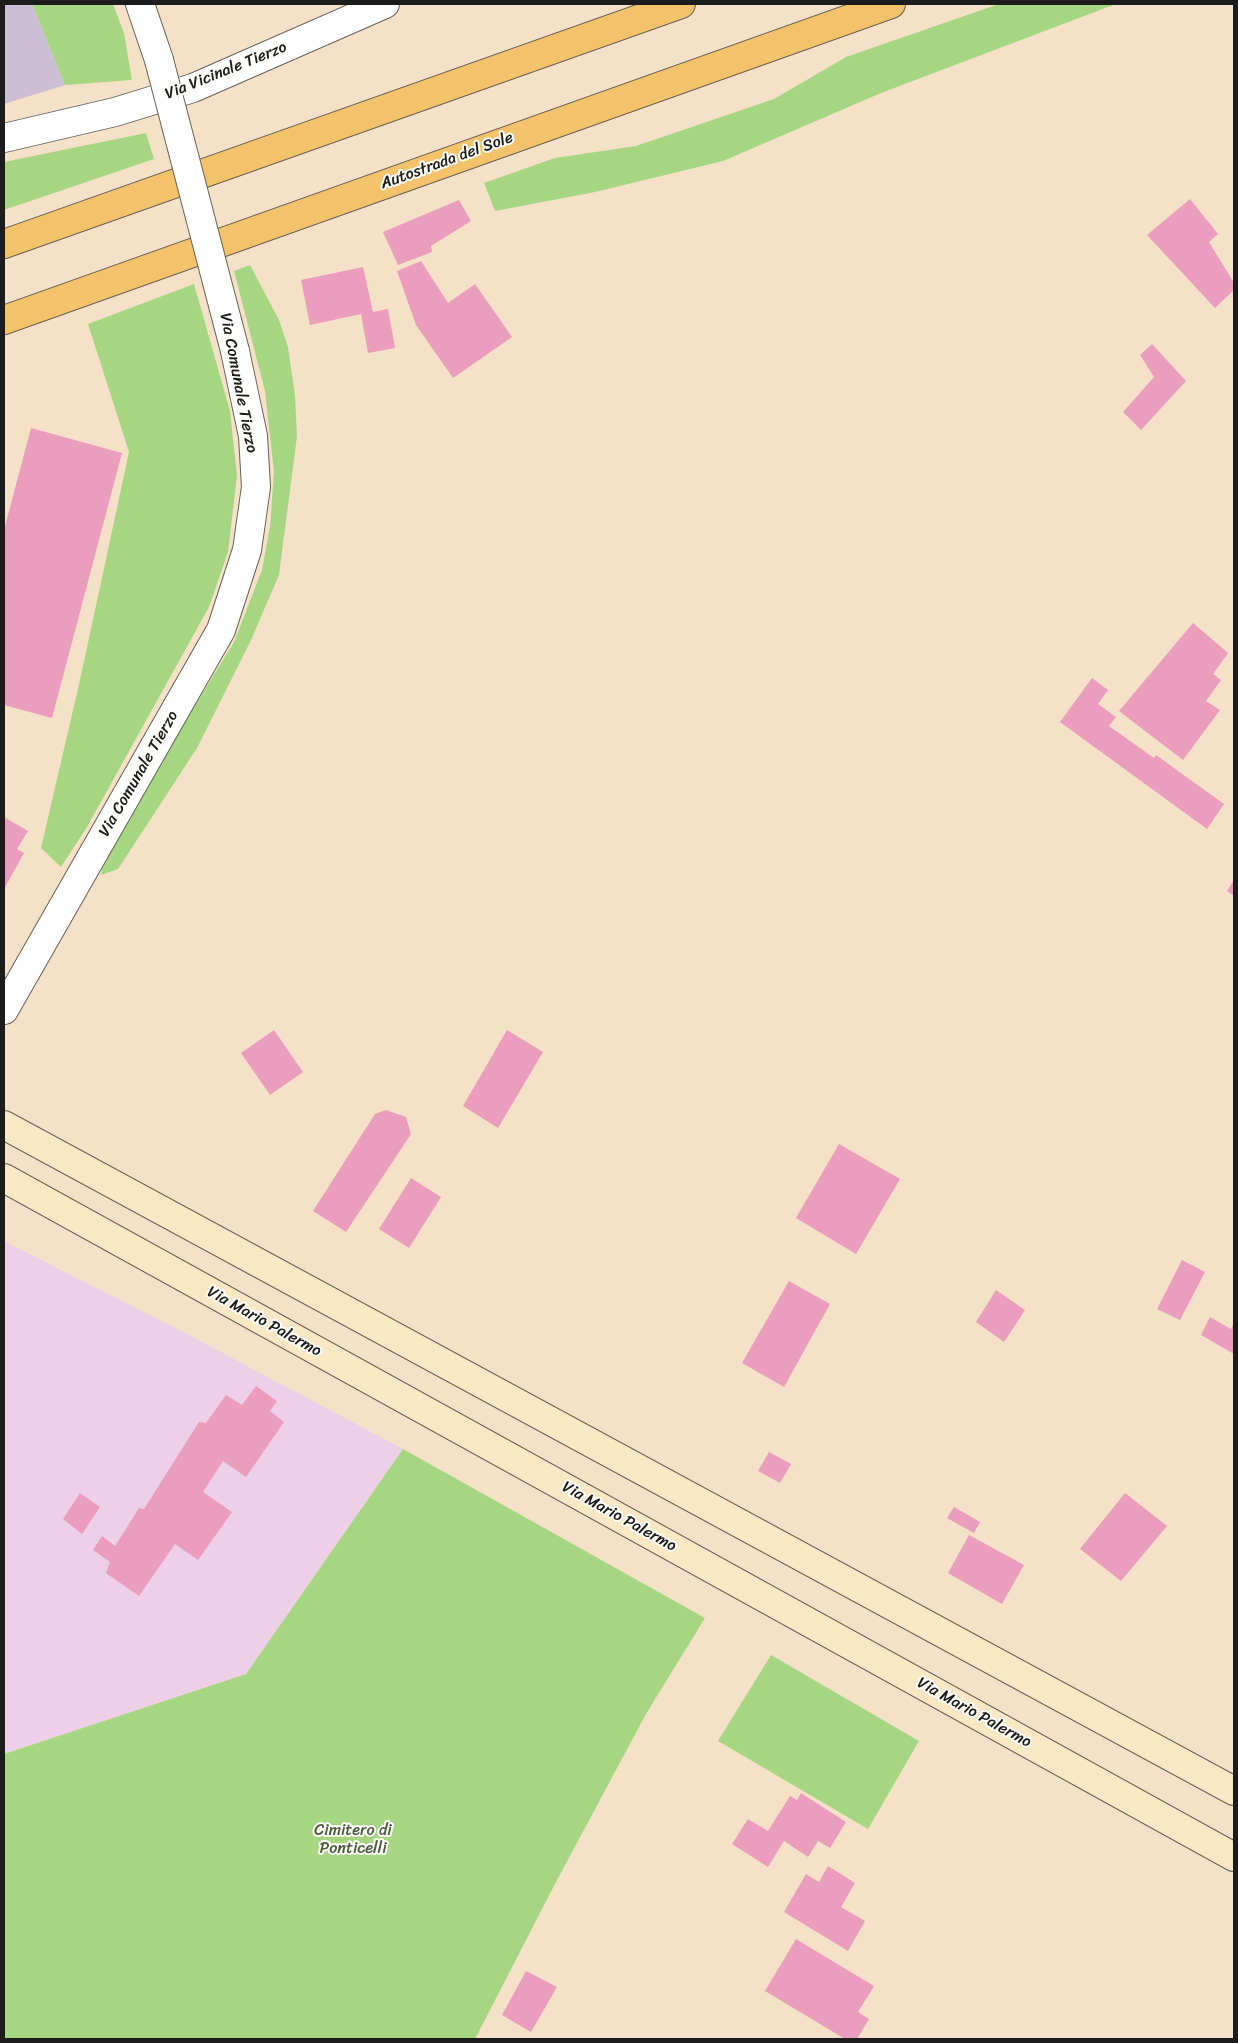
<!DOCTYPE html>
<html>
<head>
<meta charset="utf-8">
<style>
	body { margin:0 }
	#map { position:relative; width:1238px; height:2043px; overflow:hidden; background:#f4e1c7; font-family:Sriracha,sans-serif }
	canvas { display:block }
	.frame { position:absolute; inset:0; border:5px solid #1c1c1c; pointer-events:none }
</style>
</head>
<body>
<div id="map">
<canvas width="1238" height="2043"></canvas>
<div class="frame"></div>
</div>
<script>
const ctx = document.querySelector('canvas').getContext('2d');
ctx.lineJoin = 'round';
function fill(path, color) { ctx.fillStyle = color; ctx.fill(path, 'evenodd'); }
const toPath = rows => new Path2D(rows.map(r => 'M' + r).join(''));
function stroke(path, color, width, dash) { ctx.strokeStyle = color; ctx.lineWidth = width; ctx.lineCap = dash ? 'butt' : 'round'; ctx.setLineDash(dash || []); ctx.stroke(path); }
function write(font, color, halo, rows, align = 'center') {
  ctx.font = font + ' Sriracha,sans-serif'; ctx.lineWidth = 4; ctx.setLineDash([]); ctx.textBaseline = 'middle'; ctx.strokeStyle = halo; ctx.fillStyle = color; for (const [text, x, y, turn = 0] of rows) {
    ctx.save(); ctx.translate(x, y); ctx.rotate((+turn || 0) * Math.PI / 180); ctx.textAlign = isNaN(turn) ? turn : align; if (halo) ctx.strokeText(text, 0, 0); ctx.fillText(text, 0, 0); ctx.restore();
  }
}
fill(toPath([
	[4,1241,185,1333,403,1449,246,1674,4,1754]
]), '#edd0e8');
fill(toPath([
	[4,4,32,4,65,85,4,104]
]), '#ccbed4');
fill(toPath([
	[32,4,113,4,124,33,132,80,65,85],
	[999,4,1116,4,881,93,723,161,595,192,495,211,484,183,555,158,636,146,774,99,846,57],
	[146,133,154,159,4,210,4,162],
	[250,265,279,320,288,347,295,396,297,436,279,575,251,640,197,748,118,869,101,875,105,852,234,642,262,570,270,527,274,472,265,391,234,271],
	[194,284,230,411,237,476,228,552,209,607,87,827,61,867,41,848,80,680,129,452,88,324],
	[403,1449,705,1618,646,1714,556,1882,475,2039,4,2039,4,1754,246,1674],
	[771,1655,919,1741,868,1829,718,1741]
]), '#a7d683');
fill(toPath([
	[1190,199,1218,234,1209,242,1234,283,1234,290,1215,308,1147,235],
	[459,200,471,221,431,246,432,252,398,265,383,232],
	[421,261,448,303,475,284,512,337,453,378,416,325,397,271],
	[363,267,373,312,388,309,395,348,368,353,361,314,310,325,301,280],
	[1152,344,1186,381,1141,430,1123,412,1154,377,1140,355],
	[31,428,122,453,52,718,4,705,4,530],
	[1193,623,1228,653,1213,674,1221,680,1206,701,1220,710,1183,760,1119,711],
	[1092,678,1108,690,1098,704,1116,717,1109,726,1154,758,1156,755,1224,804,1207,829,1060,722],
	[4,817,28,831,17,849,24,853,4,889],
	[1234,880,1234,896,1227,891],
	[274,1030,303,1072,270,1095,241,1053],
	[507,1030,543,1052,498,1128,463,1106],
	[386,1110,406,1117,411,1134,346,1232,313,1211,375,1114],
	[839,1144,900,1179,856,1254,796,1218],
	[411,1178,441,1197,409,1248,379,1229],
	[1182,1260,1205,1272,1180,1320,1157,1309],
	[789,1281,830,1304,784,1387,742,1363],
	[996,1290,1025,1310,1004,1342,976,1322],
	[1210,1317,1231,1329,1234,1323,1234,1354,1201,1335],
	[256,1386,277,1401,270,1411,284,1422,246,1477,223,1461,203,1492,232,1512,198,1560,175,1544,139,1596,106,1573,110,1562,93,1550,102,1536,115,1546,139,1508,144,1509,199,1422,206,1423,226,1395,242,1405],
	[769,1452,791,1464,780,1483,758,1471],
	[80,1493,100,1507,82,1534,63,1519],
	[1125,1493,1167,1526,1121,1581,1080,1549],
	[954,1507,980,1522,974,1533,947,1518],
	[969,1535,1024,1565,1002,1604,948,1573],
	[801,1793,846,1822,830,1848,818,1841,808,1857,784,1841,768,1867,732,1844,748,1819,768,1831,790,1796,797,1800],
	[828,1866,855,1883,841,1907,865,1921,848,1951,784,1912,806,1874,819,1882],
	[796,1939,874,1986,858,2012,869,2019,857,2039,845,2039,765,1991],
	[526,1971,557,1987,531,2032,502,2015]
]), '#ea9dbd');
const street = toPath([
	[140,4,159,60],
	[4,138,115,112,193,88,385,4],
	[4,1010,221,630,247,550,256,487,253,436,235,351]
]);
const secondary = toPath([
	[4,1125,1234,1791],
	[4,1178,1234,1857]
]);
const highway = toPath([
	[4,244,681,4],
	[4,320,891,4]
]);
stroke(street, '#686158', 30);
stroke(secondary, '#686158', 30);
stroke(highway, '#686158', 30);
stroke(street, '#fff', 28);
stroke(secondary, '#fae7c3', 28);
stroke(highway, '#f3c26a', 28);
const streetBridge = toPath([
	[159,60,235,351]
]);
stroke(streetBridge, '#686158', 30, []);
stroke(streetBridge, '#fff', 28);
write('16px', '#1c1c1c', '#fdfcf7', [
	["Via Vicinale Tierzo",226,71,-22],
	["Autostrada del Sole",447,161,-20],
	["Via Comunale Tierzo",238,383,79],
	["Via Comunale Tierzo",139,774,-60],
	["Via Mario Palermo",264,1322,29],
	["Via Mario Palermo",619,1517,29],
	["Via Mario Palermo",974,1713,29]
]);
write('16px', '#4d5d40', '#fdfcf7', [
	["Cimitero di",353,1831],
	["Ponticelli",353,1849]
]);
</script>
</body>
</html>
